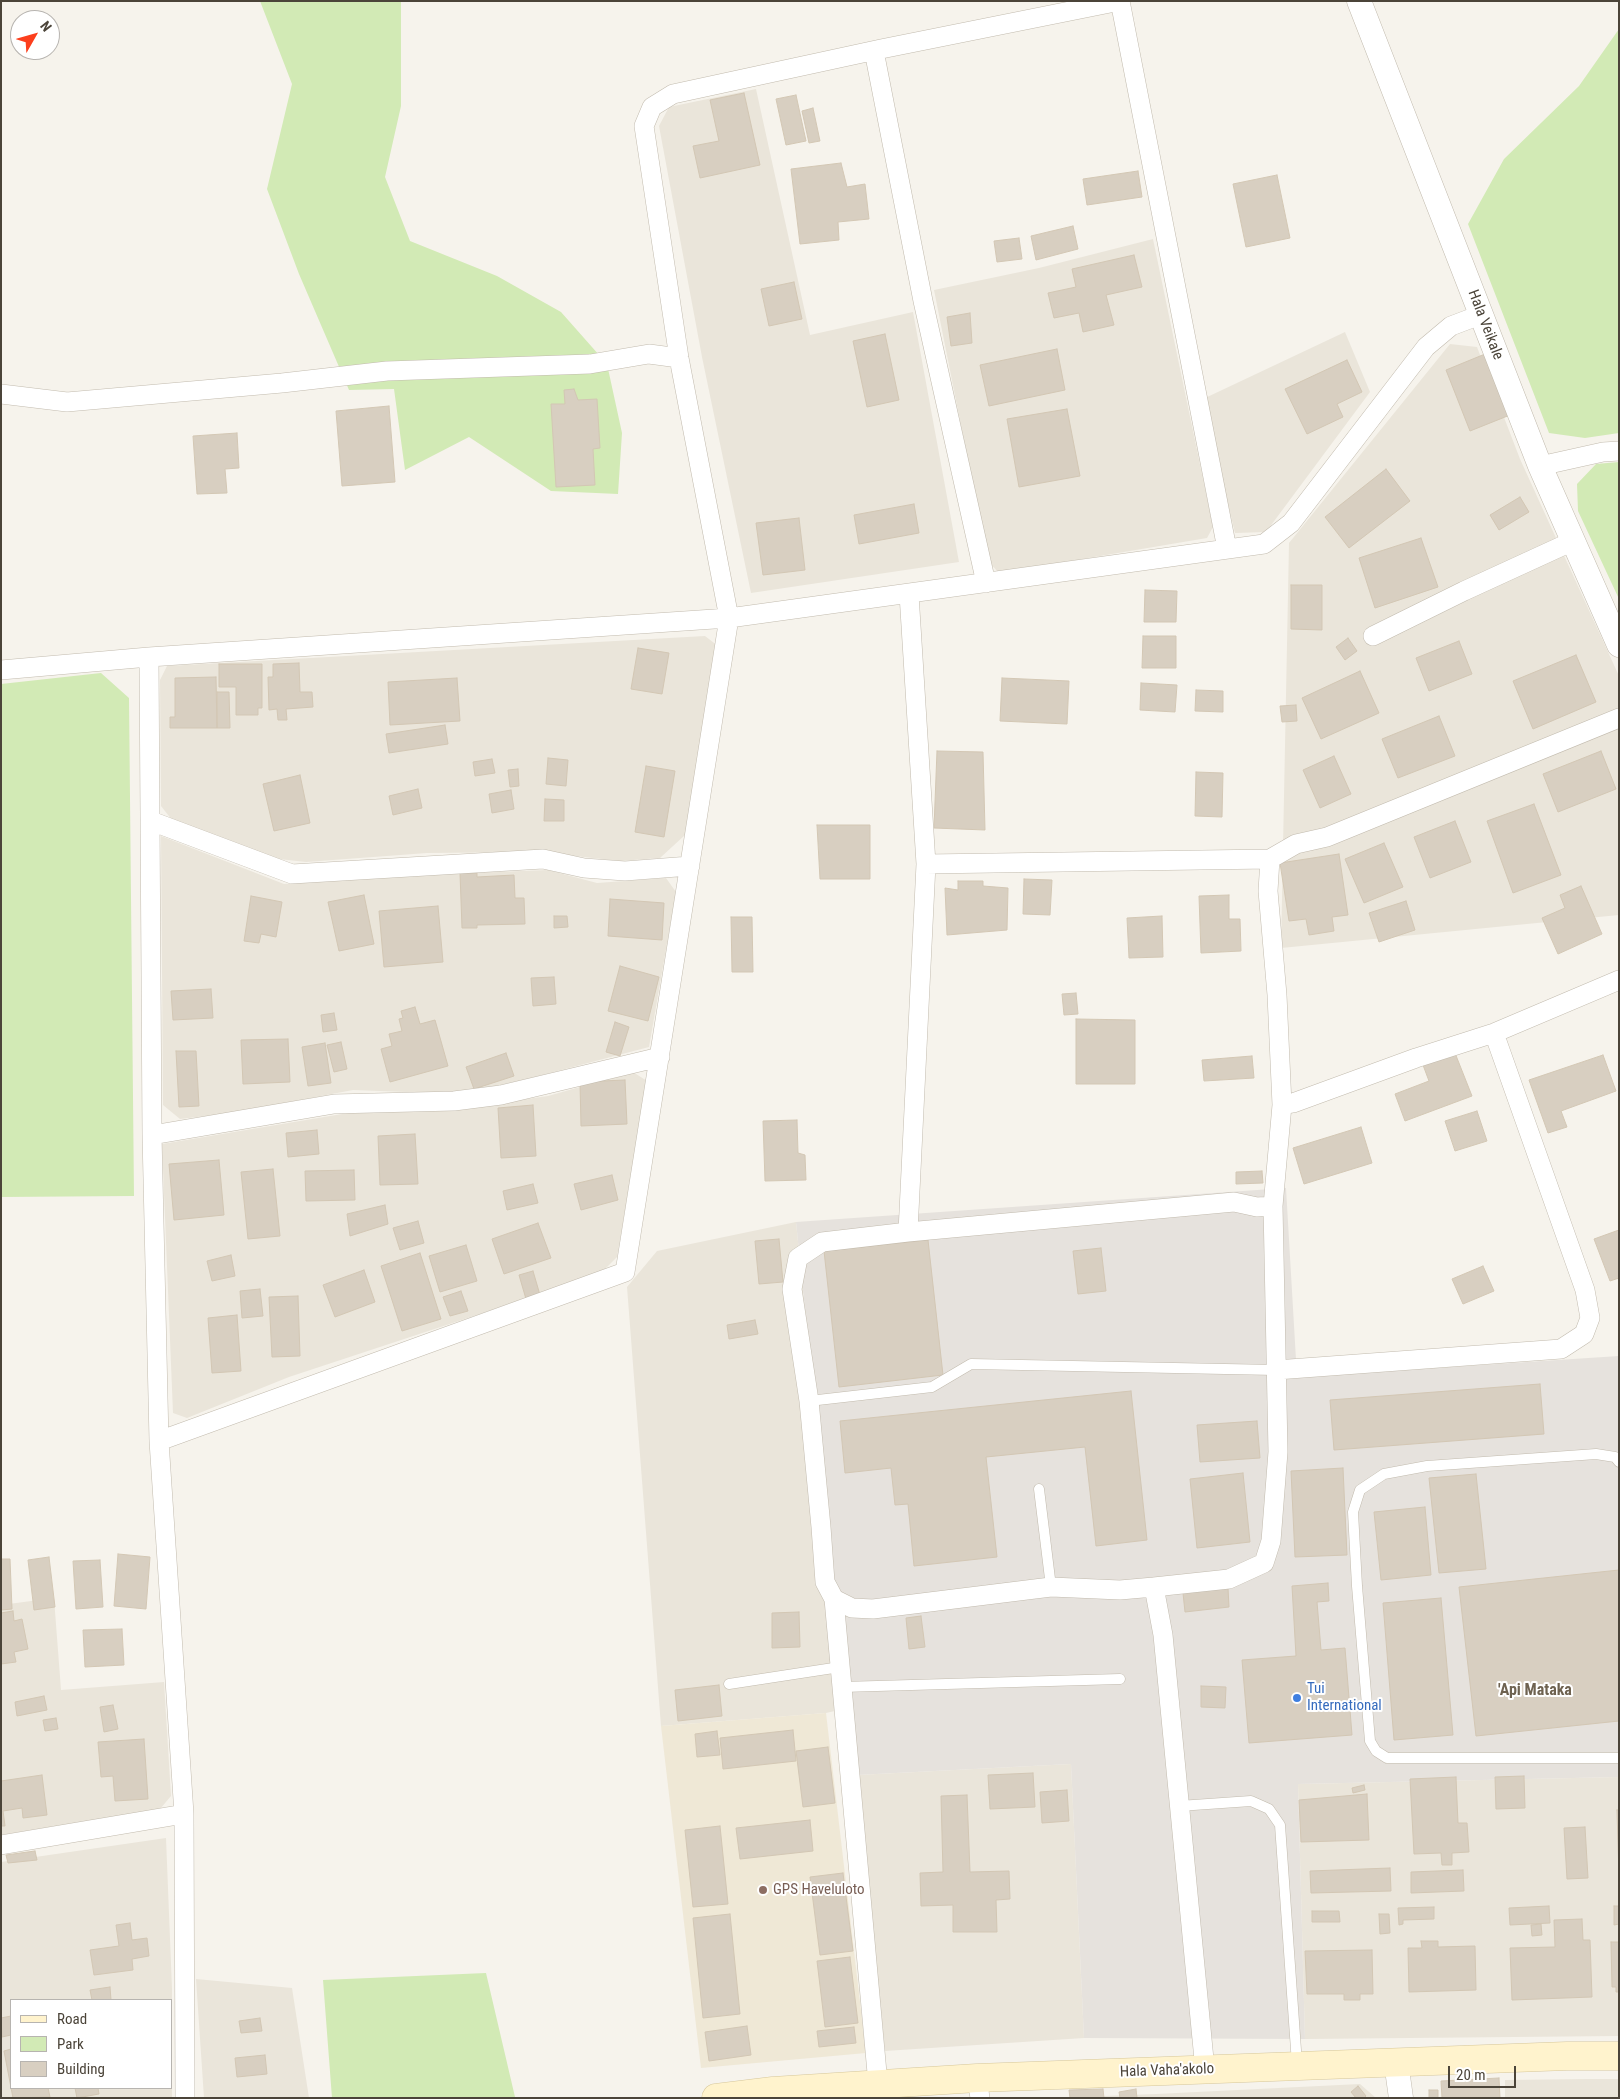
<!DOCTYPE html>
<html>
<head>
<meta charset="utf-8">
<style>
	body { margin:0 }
	#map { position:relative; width:1620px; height:2099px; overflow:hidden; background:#f6f3ec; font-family:"Roboto Condensed",sans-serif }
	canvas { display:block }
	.frame { position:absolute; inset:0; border:2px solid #4b4439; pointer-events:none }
	.legend { position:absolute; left:10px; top:1999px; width:162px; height:90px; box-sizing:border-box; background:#fff; border:1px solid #b7b4b0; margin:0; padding:6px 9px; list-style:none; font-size:15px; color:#4b4439 }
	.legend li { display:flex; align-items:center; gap:10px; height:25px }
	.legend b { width:25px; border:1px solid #b7b4b0 }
	.north { position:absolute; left:10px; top:10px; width:50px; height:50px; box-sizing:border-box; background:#fff; border:1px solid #b7b4b0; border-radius:50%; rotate:52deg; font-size:14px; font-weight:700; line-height:20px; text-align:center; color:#4b4439 }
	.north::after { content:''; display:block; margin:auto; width:18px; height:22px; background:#fc3f1d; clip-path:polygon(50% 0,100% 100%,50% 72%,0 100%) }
	.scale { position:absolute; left:1448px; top:2066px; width:68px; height:22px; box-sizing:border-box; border:2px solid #4b4439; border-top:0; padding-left:6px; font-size:15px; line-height:18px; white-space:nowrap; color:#4b4439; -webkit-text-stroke:4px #fff; paint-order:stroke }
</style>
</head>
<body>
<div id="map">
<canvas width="1620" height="2099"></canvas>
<div class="frame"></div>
<ul class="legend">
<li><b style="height:6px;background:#fff3cd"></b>Road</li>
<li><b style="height:14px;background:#d2eab5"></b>Park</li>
<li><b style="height:14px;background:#d8cfc1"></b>Building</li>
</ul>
<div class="north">N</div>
<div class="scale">20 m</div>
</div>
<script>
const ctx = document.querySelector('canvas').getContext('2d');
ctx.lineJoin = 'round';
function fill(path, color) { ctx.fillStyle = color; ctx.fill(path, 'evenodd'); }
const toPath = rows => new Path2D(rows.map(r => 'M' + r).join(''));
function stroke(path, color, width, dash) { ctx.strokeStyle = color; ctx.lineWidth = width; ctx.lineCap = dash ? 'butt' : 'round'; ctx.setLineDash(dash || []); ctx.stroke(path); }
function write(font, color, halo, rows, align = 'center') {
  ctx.font = font + ' "Roboto Condensed",sans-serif'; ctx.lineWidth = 4; ctx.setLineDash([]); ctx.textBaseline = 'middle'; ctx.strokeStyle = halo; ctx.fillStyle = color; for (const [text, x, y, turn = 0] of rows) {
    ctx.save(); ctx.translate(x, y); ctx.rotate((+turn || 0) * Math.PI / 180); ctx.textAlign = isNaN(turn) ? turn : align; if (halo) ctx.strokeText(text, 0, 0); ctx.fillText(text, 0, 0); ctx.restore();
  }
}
fill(toPath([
	[756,89,810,335,913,312,959,562,751,593,702,357,659,126,669,107],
	[1153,239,1213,527,1207,538,999,573,988,561,934,290,1039,268],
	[1345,332,1370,392,1266,532,1235,533,1203,399],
	[1450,344,1477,347,1520,459,1619,676,1619,915,1281,948,1289,543],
	[705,636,718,646,685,835,660,858,620,861,539,852,427,853,306,862,270,858,172,820,161,806,160,680,167,666],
	[161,836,284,884,414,875,548,870,597,883,666,878,676,892,649,1047,527,1079,460,1094,353,1090,231,1113,180,1119,163,1105],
	[633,1072,647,1081,617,1257,604,1270,483,1313,289,1377,187,1418,173,1413,162,1144,354,1112,456,1109,548,1096],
	[796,1222,839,1643,848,1708,826,1713,661,1726,627,1287,657,1251],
	[54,1598,61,1690,164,1682,171,1796,160,1809,1,1835,1,1605],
	[1071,1764,1084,2038,885,2051,857,1775],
	[1619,1777,1619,2036,1305,2039,1298,1784],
	[166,1838,172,1989,172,2098,1,2098,1,1862],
	[11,2000,171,2000,171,2088,11,2088],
	[196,1979,292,1988,309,2098,204,2098],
	[1587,2079,1619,2079,1619,2098,1505,2098,1505,2080],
	[1360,2084,1376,2098,1051,2098,1156,2094]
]), '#eae5da');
fill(toPath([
	[1286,1188,1297,1377,1619,1356,1619,1777,1298,1784,1305,2039,1084,2038,1071,1764,857,1775,839,1643,796,1222]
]), '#e6e2dd');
fill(toPath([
	[826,1713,866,2053,701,2068,661,1726]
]), '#efe8d6');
fill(toPath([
	[260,1,401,1,401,106,385,177,410,241,497,276,561,312,607,364,622,433,618,494,551,491,469,437,405,470,394,389,349,390,299,274,267,189,292,84],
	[1619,29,1619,433,1585,438,1549,433,1468,224,1504,159,1579,86],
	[1619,462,1619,599,1578,511,1577,484,1596,464],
	[101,673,129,698,134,1196,1,1197,1,684],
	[486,1973,515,2097,332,2098,323,1980]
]), '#d2eab5');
const building = toPath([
	[744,93,760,165,700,178,693,146,719,141,710,100,744,93],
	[796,95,806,141,786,145,776,99,796,95],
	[813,108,820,141,809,143,802,111,813,108],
	[841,163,847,187,865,184,869,219,838,222,839,240,800,244,791,169,841,163],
	[1138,171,1142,197,1087,205,1083,179,1138,171],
	[1277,175,1290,238,1246,247,1233,184,1277,175],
	[1073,226,1078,249,1036,260,1031,236,1073,226],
	[1019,238,1022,259,997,262,994,241,1019,238],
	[1134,255,1142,287,1106,295,1114,325,1083,332,1079,313,1054,318,1048,293,1076,287,1072,269,1134,255],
	[794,282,802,319,769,326,761,289,794,282],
	[970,313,972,343,951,346,947,317,970,313],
	[885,334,899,400,867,407,853,341,885,334],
	[1057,349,1065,390,989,406,980,365,1057,349],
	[1485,354,1510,415,1470,431,1446,370,1485,354],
	[1347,360,1362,392,1337,404,1343,417,1307,434,1285,389,1347,360],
	[574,389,578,400,597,399,600,448,593,449,595,485,556,487,551,404,565,404,564,390,574,389],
	[389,406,395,482,342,486,336,411,389,406],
	[1067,409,1080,476,1019,487,1007,419,1067,409],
	[237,433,239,468,225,469,227,493,197,494,193,436,237,433],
	[1386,469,1410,501,1349,548,1325,517,1386,469],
	[1520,497,1529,512,1499,530,1490,515,1520,497],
	[914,504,919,533,859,544,854,515,914,504],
	[799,518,805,570,763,575,756,523,799,518],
	[1421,538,1438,587,1375,608,1359,558,1421,538],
	[1291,585,1322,585,1322,630,1291,629,1291,585],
	[1145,590,1177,591,1176,622,1144,622,1145,590],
	[1143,636,1176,636,1176,668,1142,668,1143,636],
	[1348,638,1357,651,1345,660,1336,647,1348,638],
	[1459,641,1472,674,1429,691,1416,658,1459,641],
	[638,648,669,653,662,694,631,689,638,648],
	[1576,655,1596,702,1533,729,1513,681,1576,655],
	[299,663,300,692,312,692,313,707,286,709,287,720,278,720,277,709,269,710,268,677,273,677,273,664,299,663],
	[219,664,262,664,262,708,258,708,258,715,236,715,236,687,219,687,219,664],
	[1360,671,1379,713,1321,739,1302,698,1360,671],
	[216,677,217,728,170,728,170,717,175,717,175,678,216,677],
	[457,678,460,721,390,725,388,682,457,678],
	[1002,678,1069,681,1067,724,1000,721,1002,678],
	[1141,683,1177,685,1175,712,1140,710,1141,683],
	[1196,690,1223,691,1223,712,1195,711,1196,690],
	[217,692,229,692,230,728,217,728,217,692],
	[1296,705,1297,721,1282,722,1280,706,1296,705],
	[1439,716,1455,756,1398,778,1382,739,1439,716],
	[445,725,448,744,389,753,386,734,445,725],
	[937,751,983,752,985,830,934,828,937,751],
	[1601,751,1616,789,1558,812,1543,774,1601,751],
	[1334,756,1351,794,1320,808,1303,770,1334,756],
	[548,758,568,760,566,786,546,784,548,758],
	[492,759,495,773,475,776,473,762,492,759],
	[646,766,675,771,664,837,635,832,646,766],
	[518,769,519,786,510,787,508,770,518,769],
	[1196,772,1223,773,1222,817,1195,816,1196,772],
	[300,775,310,823,274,831,263,784,300,775],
	[418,789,422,808,393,815,389,796,418,789],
	[511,790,514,809,492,813,489,794,511,790],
	[545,799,564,800,564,821,544,821,545,799],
	[1534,804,1561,875,1513,893,1487,821,1534,804],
	[1455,821,1471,862,1430,878,1414,837,1455,821],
	[817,825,870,825,870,879,820,879,817,825],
	[1384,843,1403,887,1364,903,1345,859,1384,843],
	[1339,854,1348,915,1332,917,1334,931,1309,935,1306,919,1289,921,1280,863,1339,854],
	[460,873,477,873,477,877,514,875,515,898,524,898,525,924,477,925,477,928,462,928,460,873],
	[1024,879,1052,880,1050,915,1023,914,1024,879],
	[958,881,983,881,983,886,1008,888,1007,930,947,935,945,888,958,890,958,881],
	[1581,886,1602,934,1558,954,1542,918,1565,908,1560,895,1581,886],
	[364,895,374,944,339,951,328,902,364,895],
	[1229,895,1229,919,1240,919,1241,951,1201,953,1199,896,1229,895],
	[251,896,282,902,276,937,261,934,259,943,244,941,251,896],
	[610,899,664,903,662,940,608,936,610,899],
	[1406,901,1415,930,1379,942,1369,913,1406,901],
	[438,906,443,962,384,967,379,911,438,906],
	[554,916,567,916,568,927,554,928,554,916],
	[1162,916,1163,957,1129,958,1127,918,1162,916],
	[731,917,752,917,753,972,732,972,731,917],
	[620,966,659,977,648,1021,608,1011,620,966],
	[554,977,556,1004,533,1006,531,978,554,977],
	[211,989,213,1018,173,1020,171,991,211,989],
	[1076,993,1078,1014,1064,1015,1062,994,1076,993],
	[415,1007,420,1024,435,1020,448,1066,390,1082,381,1049,392,1046,389,1034,402,1031,399,1019,403,1018,401,1011,415,1007],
	[334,1013,337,1030,323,1032,321,1015,334,1013],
	[1076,1019,1135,1020,1135,1084,1076,1084,1076,1019],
	[615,1022,629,1027,620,1056,606,1052,615,1022],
	[288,1039,290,1082,243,1084,241,1040,288,1039],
	[341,1042,347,1069,334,1072,327,1045,341,1042],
	[325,1043,331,1083,308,1086,302,1047,325,1043],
	[176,1051,196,1051,199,1106,179,1107,176,1051],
	[506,1053,514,1076,474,1089,466,1067,506,1053],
	[1455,1053,1472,1096,1405,1121,1395,1094,1429,1081,1423,1065,1455,1053],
	[1603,1055,1616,1091,1561,1111,1567,1127,1548,1133,1529,1080,1603,1055],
	[1252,1056,1254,1078,1204,1081,1202,1060,1252,1056],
	[625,1080,627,1124,581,1126,580,1082,625,1080],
	[533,1105,536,1156,501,1158,498,1108,533,1105],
	[1477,1111,1487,1141,1455,1151,1445,1121,1477,1111],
	[797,1120,798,1153,805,1155,806,1180,765,1181,763,1121,797,1120],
	[1361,1127,1372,1163,1304,1184,1293,1148,1361,1127],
	[317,1130,319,1154,288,1157,286,1133,317,1130],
	[415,1134,418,1184,380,1185,378,1136,415,1134],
	[219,1160,224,1215,174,1220,169,1164,219,1160],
	[273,1169,280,1236,248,1239,241,1172,273,1169],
	[354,1170,355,1200,306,1201,305,1171,354,1170],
	[1262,1171,1263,1183,1236,1184,1236,1172,1262,1171],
	[612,1175,618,1200,581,1210,574,1184,612,1175],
	[533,1184,538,1203,507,1210,503,1191,533,1184],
	[385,1205,388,1224,350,1236,347,1214,385,1205],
	[418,1221,424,1243,400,1250,393,1228,418,1221],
	[538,1223,551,1258,504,1274,492,1239,538,1223],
	[1619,1230,1619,1278,1610,1281,1594,1239,1619,1230],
	[779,1239,783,1282,759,1284,755,1241,779,1239],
	[928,1240,943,1375,839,1387,824,1251,928,1240],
	[466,1245,477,1281,440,1292,429,1256,466,1245],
	[1101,1248,1106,1291,1078,1294,1073,1251,1101,1248],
	[420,1253,441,1319,402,1331,381,1266,420,1253],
	[231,1255,235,1276,212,1281,207,1261,231,1255],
	[1483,1266,1494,1291,1463,1304,1452,1279,1483,1266],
	[364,1270,375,1302,335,1317,323,1285,364,1270],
	[533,1271,540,1295,526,1299,519,1275,533,1271],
	[260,1289,263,1316,242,1318,240,1291,260,1289],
	[461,1291,468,1311,450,1316,443,1297,461,1291],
	[298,1296,300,1356,272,1357,269,1297,298,1296],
	[237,1315,241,1371,212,1373,208,1318,237,1315],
	[755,1320,758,1334,729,1339,727,1325,755,1320],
	[1540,1384,1544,1434,1334,1450,1330,1400,1540,1384],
	[1131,1391,1147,1540,1096,1546,1085,1447,986,1457,997,1557,914,1566,908,1504,895,1505,891,1468,845,1473,840,1421,1131,1391],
	[1257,1421,1260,1458,1200,1462,1197,1425,1257,1421],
	[1343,1468,1347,1555,1295,1557,1291,1471,1343,1468],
	[1243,1473,1250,1542,1197,1548,1190,1479,1243,1473],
	[1476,1474,1486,1569,1439,1573,1429,1478,1476,1474],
	[1425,1507,1431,1575,1381,1580,1374,1512,1425,1507],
	[118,1554,150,1557,146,1609,114,1606,118,1554],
	[49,1557,55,1607,34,1610,28,1560,49,1557],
	[1,1559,10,1559,12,1609,1,1610,1,1559],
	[100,1560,103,1607,76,1609,73,1561,100,1560],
	[1619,1570,1619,1721,1476,1736,1459,1587,1619,1570],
	[1328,1583,1329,1601,1317,1602,1321,1650,1345,1648,1352,1735,1249,1743,1242,1660,1296,1656,1292,1586,1328,1583],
	[1228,1588,1229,1607,1185,1612,1183,1593,1228,1588],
	[1441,1598,1453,1735,1394,1740,1383,1603,1441,1598],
	[13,1611,14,1621,22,1619,28,1649,14,1652,16,1662,1,1664,1,1613,13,1611],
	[799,1612,800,1647,772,1648,772,1613,799,1612],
	[921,1616,925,1647,909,1649,906,1618,921,1616],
	[122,1629,124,1665,85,1667,83,1630,122,1629],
	[719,1685,722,1716,678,1721,675,1690,719,1685],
	[1201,1686,1226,1687,1225,1708,1201,1707,1201,1686],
	[44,1696,47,1710,17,1716,15,1702,44,1696],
	[113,1705,118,1729,104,1732,100,1707,113,1705],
	[56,1718,58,1729,45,1731,43,1720,56,1718],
	[793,1730,796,1761,723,1769,720,1738,793,1730],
	[717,1731,720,1755,697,1757,695,1734,717,1731],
	[144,1739,148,1799,115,1801,113,1776,101,1777,98,1742,144,1739],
	[828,1747,835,1803,803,1807,796,1751,828,1747],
	[1033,1773,1035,1807,990,1809,988,1775,1033,1773],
	[42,1775,47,1815,23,1818,22,1808,3,1811,5,1826,1,1826,1,1781,42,1775],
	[1524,1776,1525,1808,1496,1809,1495,1777,1524,1776],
	[1456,1777,1458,1823,1467,1823,1469,1852,1452,1853,1452,1865,1442,1865,1441,1853,1414,1854,1410,1779,1456,1777],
	[1364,1785,1365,1790,1353,1793,1352,1788,1364,1785],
	[1067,1790,1069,1821,1042,1823,1040,1792,1067,1790],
	[1367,1794,1369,1840,1301,1842,1299,1800,1367,1794],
	[967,1795,970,1872,1009,1871,1010,1899,996,1900,997,1932,953,1932,953,1905,921,1906,920,1873,943,1872,941,1796,967,1795],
	[1617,1810,1619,1810,1619,1876,1617,1810],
	[810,1820,813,1851,740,1859,736,1828,810,1820],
	[720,1826,728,1904,693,1907,685,1830,720,1826],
	[1585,1827,1588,1878,1567,1879,1564,1828,1585,1827],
	[35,1851,37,1860,8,1863,6,1855,35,1851],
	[1390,1868,1391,1891,1311,1893,1310,1871,1390,1868],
	[1463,1870,1464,1891,1411,1893,1411,1872,1463,1870],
	[843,1873,853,1951,820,1955,810,1877,843,1873],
	[1549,1906,1550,1923,1510,1925,1509,1908,1549,1906],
	[1614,1906,1619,1906,1619,1924,1614,1925,1614,1906],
	[1434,1907,1434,1919,1403,1920,1403,1924,1399,1925,1398,1908,1434,1907],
	[1312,1911,1339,1911,1340,1922,1312,1922,1312,1911],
	[730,1914,740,2014,703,2018,693,1918,730,1914],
	[1379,1914,1389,1914,1390,1933,1380,1934,1379,1914],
	[1582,1919,1583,1940,1590,1940,1592,1997,1512,2000,1510,1948,1555,1947,1554,1920,1582,1919],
	[130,1923,132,1940,147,1938,149,1956,132,1959,133,1970,94,1975,90,1950,119,1946,116,1925,130,1923],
	[1541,1924,1542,1935,1532,1936,1531,1925,1541,1924],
	[1421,1941,1438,1941,1438,1947,1475,1946,1476,1990,1409,1992,1408,1948,1422,1948,1421,1941],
	[1611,1942,1619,1942,1619,1992,1616,1992,1616,1987,1612,1987,1611,1942],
	[1372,1950,1373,1994,1360,1994,1360,2000,1344,2000,1344,1994,1307,1994,1305,1951,1372,1950],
	[850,1957,858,2023,825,2027,817,1961,850,1957],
	[110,1987,111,2000,92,2000,90,1990,110,1987],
	[11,2016,11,2035,2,2037,1,2018,11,2016],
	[260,2018,262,2031,241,2033,239,2021,260,2018],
	[747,2026,751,2055,709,2061,705,2032,747,2026],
	[854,2027,856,2043,819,2047,817,2031,854,2027],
	[11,2049,11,2088,48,2088,50,2097,13,2098,4,2051,11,2049],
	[265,2055,267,2074,237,2077,235,2058,265,2055],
	[1499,2078,1500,2098,1442,2098,1441,2081,1499,2078],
	[1358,2086,1366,2096,1364,2098,1356,2098,1351,2092,1358,2086],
	[75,2088,98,2088,99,2094,77,2098,75,2088],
	[1103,2089,1104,2098,1070,2098,1069,2090,1103,2089],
	[1136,2089,1137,2098,1120,2098,1119,2092,1136,2089],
	[1429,2090,1438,2090,1438,2098,1429,2098,1429,2090]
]);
fill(building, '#d8cfc1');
stroke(building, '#d3c7b4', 1);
const service = toPath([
	[809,1401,932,1387,971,1364,1276,1370],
	[1619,1462,1615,1457,1596,1454,1427,1466,1384,1474,1360,1490,1353,1512,1357,1586,1370,1741,1376,1751,1387,1758,1619,1758],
	[1039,1489,1051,1587],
	[729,1684,840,1667],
	[842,1687,1120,1679],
	[1179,1806,1251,1801,1269,1809,1280,1825,1297,2064]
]);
const minor = toPath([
	[1120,1,1227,549],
	[874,51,923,301,986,583],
	[1,394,67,402,282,383,387,371,590,364,649,354,679,358],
	[1540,466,1603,452,1619,451],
	[1373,636,1464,591,1573,541],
	[149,657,152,1135,159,1441,184,1814,185,2098],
	[1,670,149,657,729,618,1264,544,1291,523,1426,347,1451,326,1480,315],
	[1619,718,1327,837,1296,844,1270,859,1268,891,1277,995,1282,1105,1293,1103,1416,1058,1494,1033,1619,980],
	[151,821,292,874,543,859,584,868,625,871,690,866],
	[926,864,1270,859],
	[152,1135,334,1104,454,1101,501,1095,660,1057],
	[1273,1206,1282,1105],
	[908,1232,926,864,909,594],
	[1276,1370,1561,1349,1584,1334,1590,1318,1585,1290,1494,1033],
	[159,1441,625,1272,729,618,679,358,644,126,652,107,673,94,881,49,1120,1],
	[1154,1587,1229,1579,1264,1563,1271,1541,1278,1452,1273,1206,1257,1207,1234,1202,908,1232,822,1242,798,1258,792,1289,809,1401,821,1527,825,1582,834,1599,852,1608,873,1609,1051,1587,1120,1590,1154,1587,1163,1635,1205,2070],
	[834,1599,878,2084],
	[1,1845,184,1814],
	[977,2078,980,2098]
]);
const tertiary = toPath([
	[1359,1,1540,466,1619,645],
	[1396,2062,1401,2098]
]);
const secondary = toPath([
	[716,2098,773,2091,977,2078,1567,2056,1619,2056]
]);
stroke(service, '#c2bbae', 11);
stroke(minor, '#c2bbae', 20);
stroke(tertiary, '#c2bbae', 25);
stroke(secondary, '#d6c79b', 29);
stroke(service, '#fff', 10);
stroke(minor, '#fff', 19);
stroke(tertiary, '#fff', 24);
stroke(secondary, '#fff3cd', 28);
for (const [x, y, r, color] of [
	[1297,1698,5,"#3f7fe0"],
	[763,1890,5,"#8d6e63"]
]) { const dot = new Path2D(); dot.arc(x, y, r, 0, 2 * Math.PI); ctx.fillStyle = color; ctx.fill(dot); stroke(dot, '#fff', 2); }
write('15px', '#4b4439', '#fff', [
	["Hala Veikale",1485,325,69],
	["Hala Vaha'akolo",1167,2071,-2]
]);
write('15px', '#366cbe', '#fff', [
	["Tui",1307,1689],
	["International",1307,1706]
], 'left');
write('15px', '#785e54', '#fff', [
	["GPS Haveluloto",773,1890]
], 'left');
write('bold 16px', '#6e6250', '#fff', [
	["'Api Mataka",1535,1691]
]);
</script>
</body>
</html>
